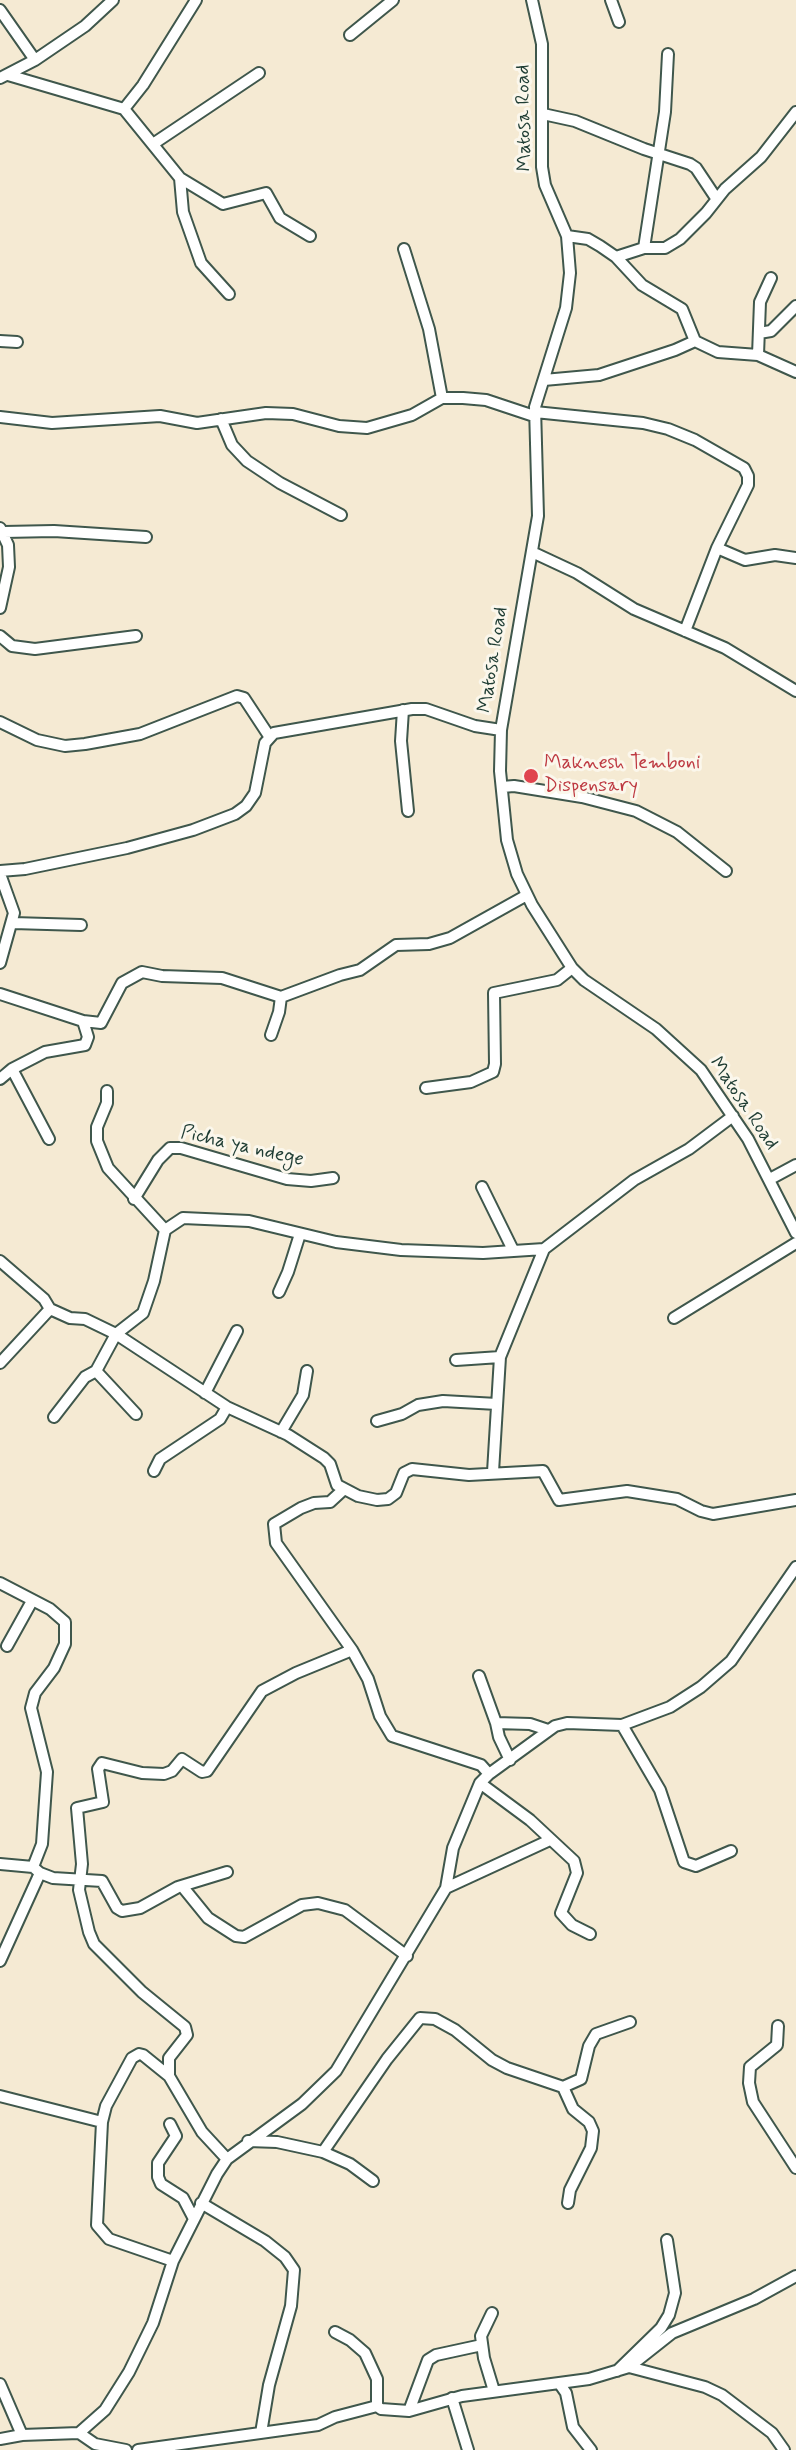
<!DOCTYPE html>
<html>
<head>
<meta charset="utf-8">
<style>
	body { margin:0 }
	canvas { display:block; background:#f5ead3 }
</style>
</head>
<body>
<canvas width="796" height="2450"></canvas>
<script>
const ctx = document.querySelector('canvas').getContext('2d');
ctx.lineJoin = 'round';
const toPath = rows => new Path2D(rows.map(r => 'M' + r).join(''));
function stroke(path, color, width, dash) { ctx.strokeStyle = color; ctx.lineWidth = width; ctx.lineCap = dash ? 'butt' : 'round'; ctx.setLineDash(dash || []); ctx.stroke(path); }
function write(font, color, halo, rows, align = 'center') {
  ctx.font = font + ' Mynerve,sans-serif'; ctx.lineWidth = 6; ctx.setLineDash([]); ctx.textBaseline = 'middle'; ctx.strokeStyle = halo; ctx.fillStyle = color; for (const [text, x, y, turn = 0] of rows) {
    ctx.save(); ctx.translate(x, y); ctx.rotate((+turn || 0) * Math.PI / 180); ctx.textAlign = isNaN(turn) ? turn : align; if (halo) ctx.strokeText(text, 0, 0); ctx.fillText(text, 0, 0); ctx.restore();
  }
}
const minor = toPath([
	[532,0,542,44,542,167,545,185,567,236,570,273,566,308,535,407,538,516,501,730,500,771,507,840,517,874,532,905,572,968,584,980,656,1029,701,1070,748,1139,796,1233],
	[611,0,619,22],
	[0,10,35,60],
	[350,35,393,0],
	[8,75,124,109,180,178,223,204,266,193,280,218,310,236],
	[0,78,35,60,85,26,113,0],
	[124,109,143,85,196,0],
	[543,114,575,121,644,149,690,164,696,168,716,198],
	[153,144,259,73],
	[180,178,183,212,201,263,229,294],
	[567,236,588,239,600,246,616,257,642,285,682,309,695,341,718,352,758,355,796,372],
	[644,248,665,112,668,54],
	[404,249,429,329,442,398],
	[616,257,644,248,665,248,680,239,706,213,725,189,761,157,796,112],
	[759,333,771,331,796,306],
	[0,341,17,342],
	[758,355,760,302,771,278],
	[544,380,599,375,675,350,695,341],
	[535,412,643,423,668,429,695,440,744,468,748,476,748,485,717,548,685,631],
	[0,417,52,423,160,416,197,423,266,413,293,414,339,426,367,428,412,415,442,398,463,398,486,400,534,416],
	[221,419,232,445,247,461,280,483,341,515],
	[0,528,8,545,9,567,0,608],
	[4,532,54,531,146,537],
	[717,548,745,560,775,555,796,558],
	[532,552,577,573,634,609,725,648,796,691],
	[0,636,12,646,35,649,136,636],
	[403,710,401,741,408,811],
	[0,722,37,740,65,746,85,744,140,734,237,696,244,698,269,736],
	[502,787,514,786,582,797,636,811,677,832,726,871],
	[0,871,25,869,127,848,193,830,235,814,246,806,255,793,265,743,274,733,412,709,426,709,475,726,501,730],
	[0,874,14,913,0,963],
	[13,923,81,925],
	[0,994,83,1021,101,1023,122,983,142,972,162,976,222,978,281,997,340,975,360,970,396,945,429,944,450,938,527,895],
	[271,1035,279,1012,281,997],
	[12,1069,49,1139],
	[0,1079,12,1069,45,1052,85,1045,88,1037,83,1021],
	[426,1088,471,1082,493,1072,495,1064,494,993,557,980,572,968],
	[107,1091,107,1103,97,1127,97,1141,108,1168,165,1230],
	[770,1179,796,1165],
	[482,1187,513,1250],
	[134,1199,158,1160,170,1148,181,1148,287,1179,311,1181,333,1178],
	[0,1261,44,1299,50,1309,0,1363],
	[279,1292,288,1272,300,1234],
	[50,1309,70,1318,85,1319,116,1334,143,1313,154,1281,165,1230,183,1218,249,1221,336,1242,401,1250,483,1253,544,1249],
	[674,1318,796,1243],
	[456,1360,500,1357],
	[96,1371,136,1414],
	[205,1393,237,1331],
	[54,1417,85,1377,96,1371,116,1334,227,1407,288,1435,324,1458,330,1464,337,1485,358,1496,377,1500,388,1499,396,1493,404,1473,412,1469,469,1475,543,1471,559,1500,627,1491,677,1499,701,1511,713,1514,796,1500],
	[377,1421,402,1414,418,1405,443,1401,497,1404],
	[281,1432,303,1395,307,1371],
	[154,1471,160,1459,220,1419,227,1407],
	[493,1472,500,1357,544,1249,634,1180,689,1149,733,1116],
	[343,1490,330,1502,314,1503,301,1508,274,1524,276,1543,352,1650,368,1679,380,1716,392,1736,481,1765,489,1774],
	[0,1583,50,1609,65,1622,65,1644,54,1668,35,1693,31,1708,47,1772,42,1844,33,1867],
	[7,1646,32,1601],
	[479,1676,496,1723,530,1724,548,1730],
	[496,1723,499,1737,510,1760],
	[622,1725,660,1790,684,1862,696,1866,731,1851],
	[480,1783,530,1820,574,1861,577,1873,561,1913,572,1925,590,1934],
	[0,1864,33,1867,40,1873,53,1878,102,1881,117,1908,122,1911,140,1908,178,1887,227,1872],
	[182,1886,208,1918,236,1936,244,1937,302,1905,318,1903,345,1910,407,1956],
	[446,1888,550,1840],
	[0,1961,40,1873],
	[778,2026,777,2045,750,2067,749,2083,753,2102,796,2168],
	[169,2076,169,2058,187,2035,185,2027,142,1992,94,1944,89,1932,79,1890,82,1864,77,1808,103,1802,98,1769,102,1763,142,1773,164,1774,172,1771,182,1759,202,1772,207,1771,262,1691,296,1673,352,1650],
	[563,2087,573,2109,589,2122,593,2131,591,2148,570,2190,568,2203],
	[0,2096,102,2122],
	[170,2124,176,2136,158,2163,158,2177,161,2184,183,2198,194,2219],
	[248,2141,277,2142,323,2152,350,2164,373,2181],
	[323,2152,387,2059,420,2018,435,2019,455,2030,492,2060,507,2068,563,2087,581,2079,589,2046,596,2034,630,2022],
	[201,2203,265,2241,285,2257,294,2270,291,2306,269,2385,261,2433],
	[173,2261,109,2239,97,2225,102,2122,106,2106,132,2058,139,2054,143,2055,169,2076,202,2132,227,2159],
	[492,2313,481,2336,484,2358,494,2391],
	[335,2332,350,2340,365,2353,377,2379,377,2406,381,2409,409,2411,462,2396,589,2379,629,2367,672,2333,754,2299,796,2276],
	[629,2367,705,2387,722,2395,772,2433,784,2450],
	[617,2371,661,2328,669,2315,675,2293,667,2240],
	[559,2383,566,2393,573,2427,591,2450],
	[0,2384,22,2435],
	[452,2398,468,2450],
	[409,2411,428,2360,436,2355,482,2345],
	[79,2433,95,2444,126,2450],
	[0,2439,22,2435,79,2433,105,2410,129,2372,153,2323,173,2261,217,2174,227,2159,302,2104,336,2071,446,1888,453,1848,480,1783,489,1774,555,1726,567,1723,622,1725,670,1707,701,1687,731,1661,796,1567],
	[138,2450,318,2425,335,2417,377,2406]
]);
stroke(minor, '#3f574c', 14);
stroke(minor, '#fff', 10);
for (const [x, y, r, color] of [
	[531,776,8,"#e0444e"]
]) { const dot = new Path2D(); dot.arc(x, y, r, 0, 2 * Math.PI); ctx.fillStyle = color; ctx.fill(dot); stroke(dot, '#fbf7ec', 2); }
write('20px', '#1f3d34', '#fbf7ec', [
	["Matosa Road",525,118,-91],
	["Matosa Road",494,660,-81],
	["Matosa Road",743,1104,56],
	["Picha ya ndege",242,1147,13]
]);
write('20px', '#be3a42', '#fbf7ec', [
	["Maknesh Temboni",544,764],
	["Dispensary",544,787]
], 'left');
</script>
</body>
</html>
